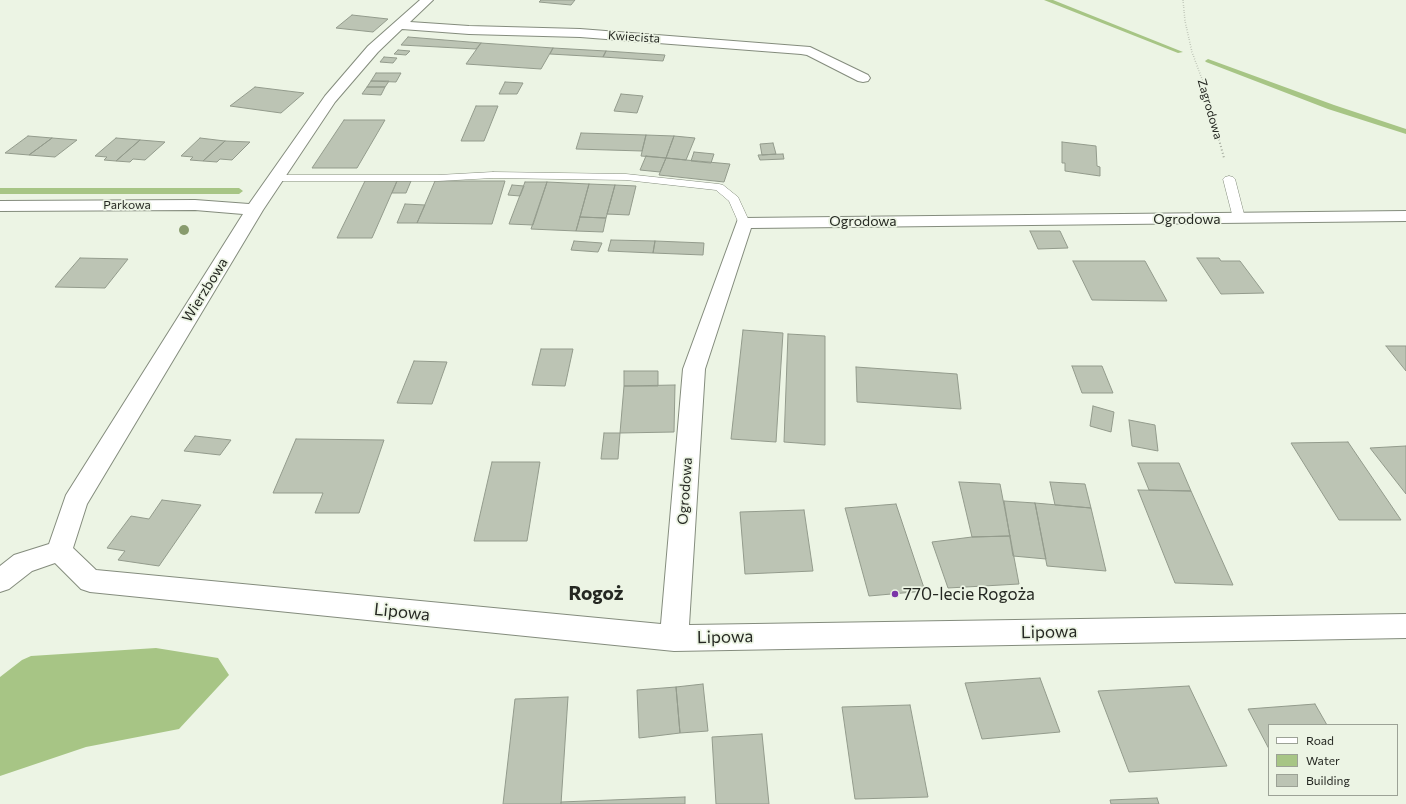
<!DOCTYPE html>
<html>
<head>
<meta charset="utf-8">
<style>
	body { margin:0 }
	#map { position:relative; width:1406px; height:804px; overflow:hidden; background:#ecf4e4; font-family:Commissioner,sans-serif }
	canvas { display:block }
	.legend { position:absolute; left:1268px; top:724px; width:130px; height:72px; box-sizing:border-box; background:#ecf4e4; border:1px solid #9ca296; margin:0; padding:5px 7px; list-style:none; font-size:12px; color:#252822 }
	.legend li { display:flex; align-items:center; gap:8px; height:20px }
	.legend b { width:20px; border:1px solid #9ca296 }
</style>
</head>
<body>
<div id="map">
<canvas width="1406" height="804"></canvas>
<ul class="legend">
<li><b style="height:5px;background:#fff"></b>Road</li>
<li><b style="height:11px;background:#a7c585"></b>Water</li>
<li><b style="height:11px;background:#bcc4b4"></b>Building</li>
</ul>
</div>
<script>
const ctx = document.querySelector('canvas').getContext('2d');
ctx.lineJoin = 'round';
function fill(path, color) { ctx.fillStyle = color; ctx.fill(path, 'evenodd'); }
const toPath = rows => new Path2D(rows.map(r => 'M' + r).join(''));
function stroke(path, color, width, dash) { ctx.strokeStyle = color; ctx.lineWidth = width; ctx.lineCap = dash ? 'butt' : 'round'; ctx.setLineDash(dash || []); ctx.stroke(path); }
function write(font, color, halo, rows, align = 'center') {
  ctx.font = font + ' Commissioner,sans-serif'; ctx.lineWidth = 3.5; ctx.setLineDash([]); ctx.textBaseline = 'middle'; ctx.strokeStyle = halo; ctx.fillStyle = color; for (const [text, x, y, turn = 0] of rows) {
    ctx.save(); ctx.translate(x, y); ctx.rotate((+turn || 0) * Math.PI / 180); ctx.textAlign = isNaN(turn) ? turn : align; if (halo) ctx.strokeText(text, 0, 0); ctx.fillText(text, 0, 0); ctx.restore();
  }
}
fill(toPath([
	[156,648,218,658,229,675,179,729,86,747,0,776,0,677,22,660,31,656]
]), '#a7c585');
fill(toPath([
	[1044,0,1053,0,1183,52,1178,53,1044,0],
	[1208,59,1334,105,1406,129,1406,134,1328,109,1206,62,1205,61,1208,59],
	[0,188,239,188,243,191,239,194,0,194,0,188]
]), '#a7c585');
const building = toPath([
	[541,0,575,0,571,5,539,2,541,0],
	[352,15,388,19,373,32,336,28,352,15],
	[408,37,481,43,476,49,401,45,408,37],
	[481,43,553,48,541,69,466,64,481,43],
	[553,48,606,51,603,57,550,54,553,48],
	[398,50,410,51,406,55,394,54,398,50],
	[606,51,665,55,663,61,603,57,606,51],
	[384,57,397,58,393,63,380,62,384,57],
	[376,73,401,73,396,82,371,81,376,73],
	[371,81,389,81,385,87,367,87,371,81],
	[505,82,523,83,517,94,499,94,505,82],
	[255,87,304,93,281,113,230,106,255,87],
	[367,87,385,87,381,95,362,94,367,87],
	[621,94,643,96,637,113,614,111,621,94],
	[476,106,498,106,484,141,461,141,476,106],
	[344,120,385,120,357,168,312,168,344,120],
	[581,133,646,135,642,151,576,149,581,133],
	[646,135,674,136,666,158,641,156,646,135],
	[28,136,52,138,29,155,5,153,28,136],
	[674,136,695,138,686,160,666,158,674,136],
	[52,138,77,140,55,157,29,155,52,138],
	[116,138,140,140,116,161,104,160,107,157,95,156,116,138],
	[200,138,225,141,203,161,190,160,193,157,181,156,200,138],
	[140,140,165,142,145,160,133,159,130,162,116,161,140,140],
	[225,141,250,142,232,160,220,159,217,162,203,161,225,141],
	[1062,142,1096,146,1097,166,1100,167,1100,176,1065,171,1065,163,1062,163,1062,142],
	[773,143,776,154,762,155,760,144,773,143],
	[694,152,714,154,711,163,691,161,694,152],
	[783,154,784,159,760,160,758,155,783,154],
	[646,156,666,158,660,172,640,170,646,156],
	[666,158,686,160,730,164,724,182,659,175,666,158],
	[365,181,397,181,372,238,337,238,365,181],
	[397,181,411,181,406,193,392,193,397,181],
	[435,181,505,181,492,224,417,223,435,181],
	[525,182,547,182,533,225,509,224,525,182],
	[547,182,589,184,576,231,531,229,547,182],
	[589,184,615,185,606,218,580,217,589,184],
	[512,185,524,186,520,196,508,195,512,185],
	[615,185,636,186,629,215,607,214,615,185],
	[405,204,425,205,417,223,397,223,405,204],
	[580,217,606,218,603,232,576,231,580,217],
	[1030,231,1060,231,1068,248,1038,249,1030,231],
	[611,240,655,241,653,253,608,251,611,240],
	[574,241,602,243,598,252,571,250,574,241],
	[655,241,704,243,703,255,653,253,655,241],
	[80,258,128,259,105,288,55,287,80,258],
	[1197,258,1219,258,1221,261,1240,261,1264,293,1221,294,1197,258],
	[1073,261,1145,261,1167,301,1092,300,1073,261],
	[743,330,783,333,776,442,731,439,743,330],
	[788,334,825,336,825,445,784,442,788,334],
	[1386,346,1406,346,1406,371,1386,346],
	[541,349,573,349,565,386,532,385,541,349],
	[414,361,447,362,432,404,397,403,414,361],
	[1072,366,1102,366,1113,393,1082,393,1072,366],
	[856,367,957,374,961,409,857,402,856,367],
	[624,371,658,371,658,386,624,386,624,371],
	[675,385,674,432,620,433,624,386,675,385],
	[1093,406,1114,412,1111,432,1090,426,1093,406],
	[1129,420,1155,425,1158,451,1132,446,1129,420],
	[604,433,620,433,618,459,601,459,604,433],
	[195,436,231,440,220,455,184,451,195,436],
	[296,439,384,440,359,513,315,513,323,493,273,493,296,439],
	[1348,442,1401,520,1339,520,1291,443,1348,442],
	[1406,446,1406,494,1370,448,1406,446],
	[492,462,540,462,527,541,474,541,492,462],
	[1138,463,1179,463,1191,491,1149,490,1138,463],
	[959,482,1000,484,1010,536,972,537,959,482],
	[1050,482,1085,484,1091,508,1055,505,1050,482],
	[1138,490,1191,491,1233,585,1175,583,1138,490],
	[162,500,201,505,159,566,118,560,125,551,107,548,131,516,149,519,162,500],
	[1004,501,1035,503,1046,559,1013,556,1004,501],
	[1035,503,1091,508,1106,571,1047,566,1035,503],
	[896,504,925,591,869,596,845,508,896,504],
	[804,510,813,571,745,574,740,512,804,510],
	[1010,536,1019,584,948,588,932,542,972,537,1010,536],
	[1040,678,1060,732,982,739,965,683,1040,678],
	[703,684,708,731,680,733,676,687,703,684],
	[1189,686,1227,766,1129,772,1098,691,1189,686],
	[676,687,680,733,639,738,637,690,676,687],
	[568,697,561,804,503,804,515,699,568,697],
	[1315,704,1327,725,1269,725,1269,749,1248,709,1315,704],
	[910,705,928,797,855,799,842,707,910,705],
	[762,734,769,804,716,804,712,737,762,734],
	[685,797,685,804,561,804,561,802,685,797],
	[1157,798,1159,804,1111,804,1110,800,1157,798]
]);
fill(building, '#bcc4b4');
stroke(building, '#939b8c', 1);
const lane = toPath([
	[493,172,626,174,719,184,723,185,738,197,750,223,748,226,744,227,740,226,729,201,716,190,626,180,493,178,438,181,277,181,273,180,271,178,273,176,277,175,438,175,493,172],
	[1229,176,1233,177,1235,179,1245,218,1243,221,1239,222,1235,221,1233,218,1223,179,1225,177,1229,176]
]);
const street = toPath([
	[420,0,433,0,410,22,469,26,580,29,810,47,868,75,870,78,868,81,863,82,858,81,807,55,801,54,580,37,469,34,402,29,378,52,335,102,263,210,87,504,73,548,96,570,661,624,683,369,738,219,744,218,1406,211,1406,221,751,228,705,369,689,625,1406,614,1406,638,674,651,90,592,81,589,55,563,32,571,9,589,0,592,0,566,14,555,49,544,66,495,243,214,195,210,0,211,0,201,195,200,249,204,325,96,368,46,420,0]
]);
stroke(lane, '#848c7d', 1);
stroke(street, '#848c7d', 2);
stroke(toPath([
	[1183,0,1185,21,1192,52,1206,90,1218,137]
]), '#a0a69a', 1.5, [0.5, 2]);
stroke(toPath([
	[1218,136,1224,158]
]), '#a0a69a', 2, [1, 2.5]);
fill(lane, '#fff');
fill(street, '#fff');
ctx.fillStyle = '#889b6d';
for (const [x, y] of [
	[184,230]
]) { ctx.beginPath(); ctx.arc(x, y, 5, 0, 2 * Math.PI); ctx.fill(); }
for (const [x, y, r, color] of [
	[895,594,4,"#7b34a8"]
]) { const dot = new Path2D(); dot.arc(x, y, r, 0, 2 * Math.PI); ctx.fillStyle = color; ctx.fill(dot); stroke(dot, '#ecf4e4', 1.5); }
write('12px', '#252822', '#ecf4e4', [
	["Kwiecista",634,37,4],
	["Zagrodowa",1210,109,74],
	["Parkowa",127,205]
]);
write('14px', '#252822', '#ecf4e4', [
	["Ogrodowa",1187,219],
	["Ogrodowa",863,221],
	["Wierzbowa",205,290,-58],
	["Ogrodowa",685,491,-86]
]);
write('17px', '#252822', '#ecf4e4', [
	["770-lecie Rogoża",903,594]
], 'left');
write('17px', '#252822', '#ecf4e4', [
	["Lipowa",402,612,6],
	["Lipowa",1049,632,-1],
	["Lipowa",725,637,-1]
]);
write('bold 19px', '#252822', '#ecf4e4', [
	["Rogoż",596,594]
]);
</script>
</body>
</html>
